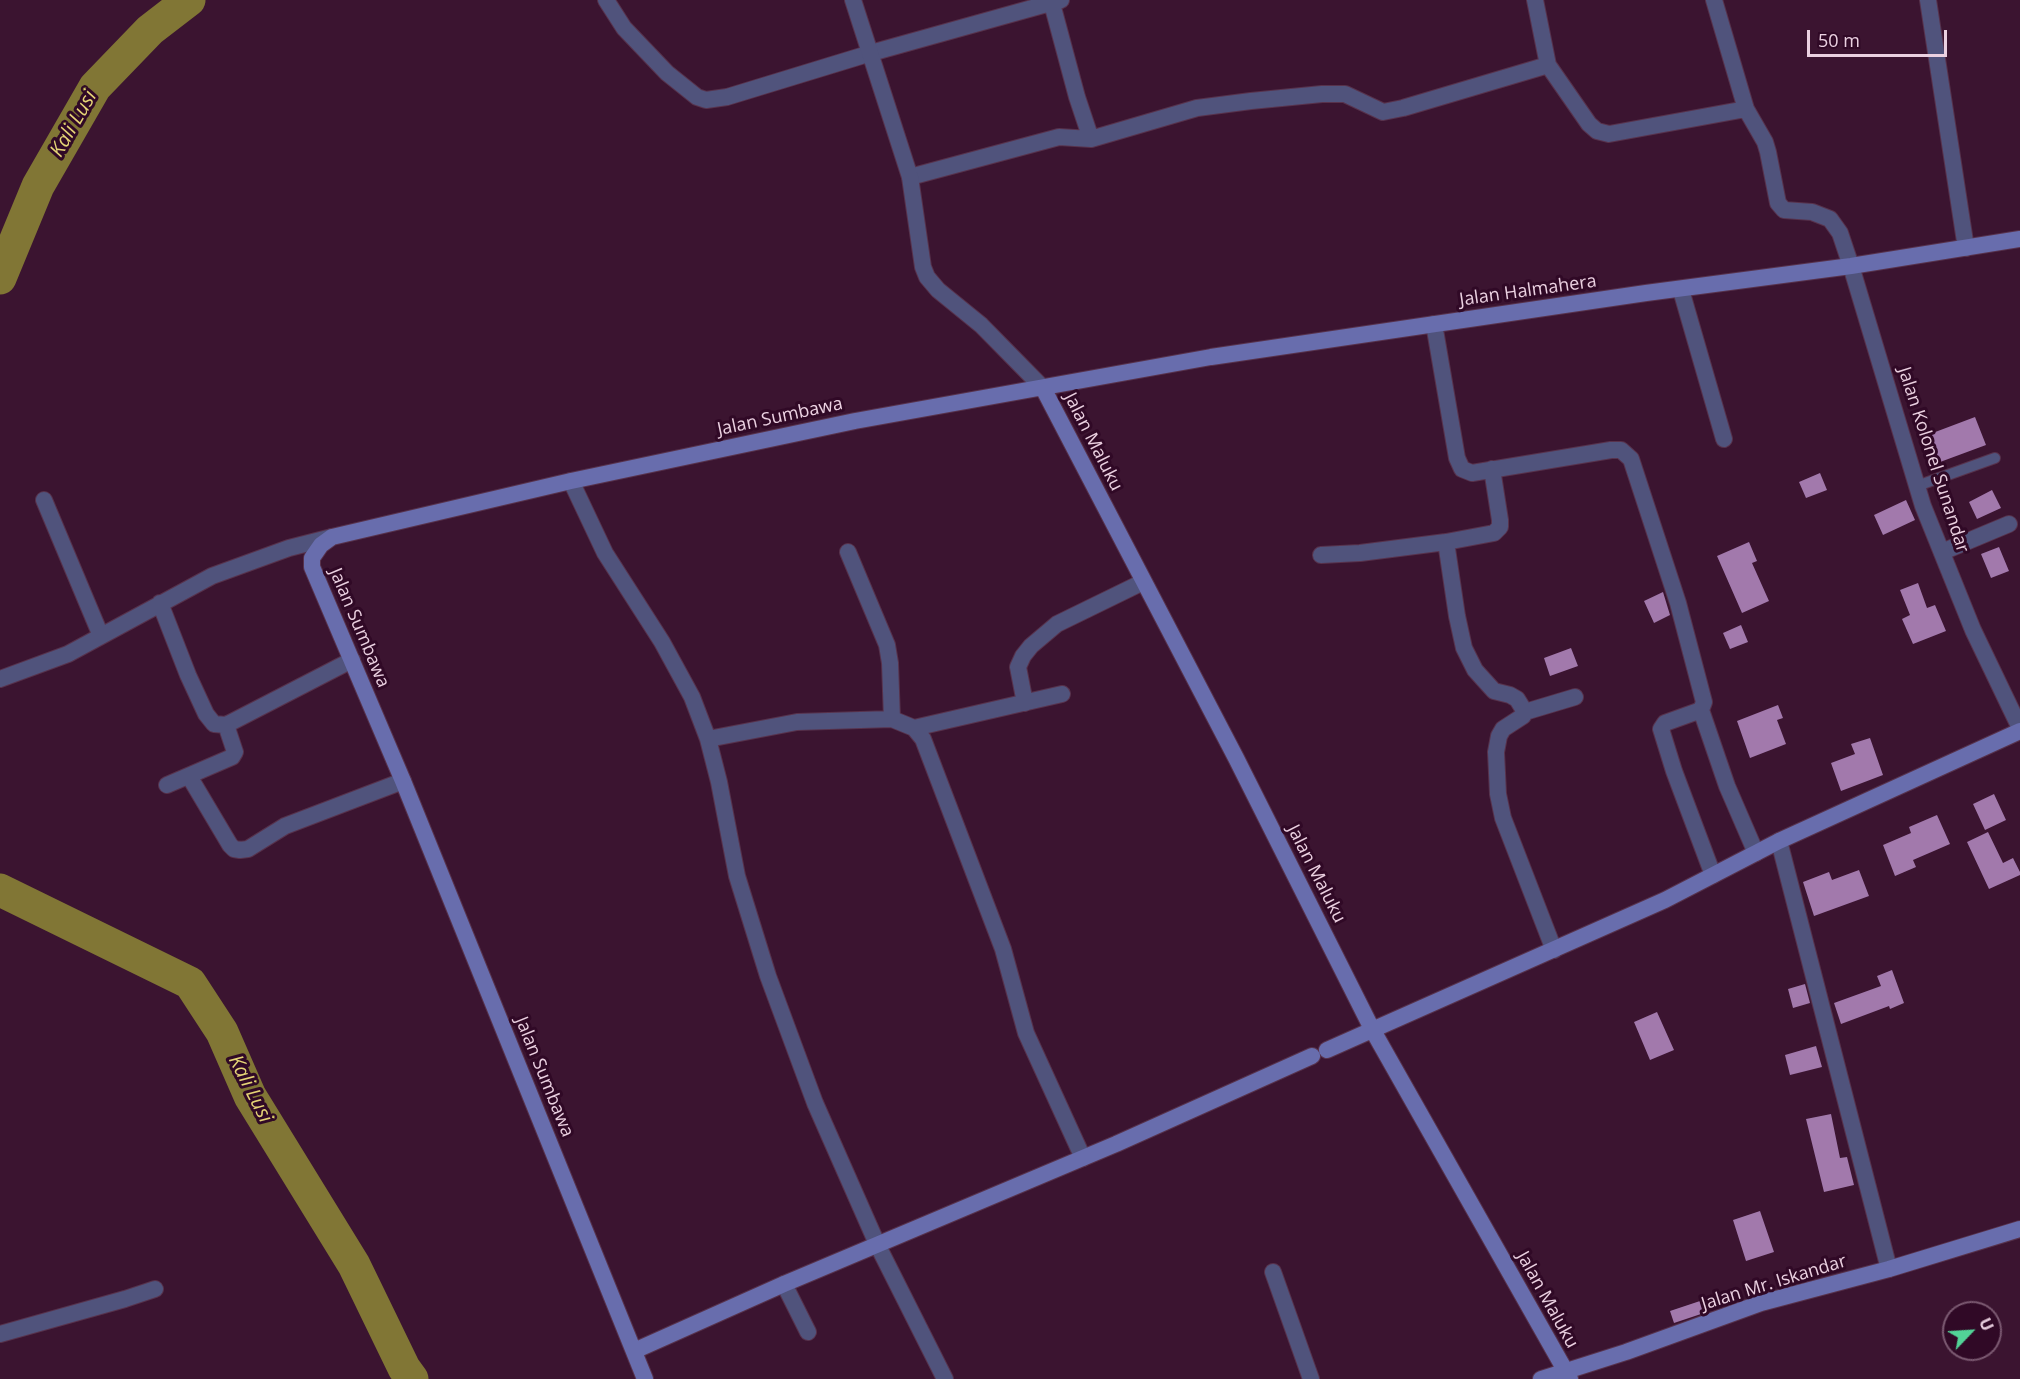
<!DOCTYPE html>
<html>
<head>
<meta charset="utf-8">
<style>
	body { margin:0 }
	#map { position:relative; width:2020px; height:1379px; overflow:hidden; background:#3b1430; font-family:"Open Sans",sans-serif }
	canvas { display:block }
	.north { position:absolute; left:1942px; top:1301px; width:60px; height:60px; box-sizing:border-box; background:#300926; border:2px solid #7b5971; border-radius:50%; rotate:65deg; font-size:16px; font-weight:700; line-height:24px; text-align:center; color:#ebd1e1 }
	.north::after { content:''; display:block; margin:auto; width:21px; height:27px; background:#52d397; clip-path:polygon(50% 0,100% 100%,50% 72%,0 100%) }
	.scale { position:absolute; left:1807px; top:30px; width:140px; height:27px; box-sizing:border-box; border:3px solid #ebd1e1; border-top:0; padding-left:8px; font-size:18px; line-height:21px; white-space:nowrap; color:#ebd1e1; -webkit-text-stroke:4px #300926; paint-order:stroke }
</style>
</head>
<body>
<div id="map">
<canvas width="2020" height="1379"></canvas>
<div class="north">U</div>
<div class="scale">50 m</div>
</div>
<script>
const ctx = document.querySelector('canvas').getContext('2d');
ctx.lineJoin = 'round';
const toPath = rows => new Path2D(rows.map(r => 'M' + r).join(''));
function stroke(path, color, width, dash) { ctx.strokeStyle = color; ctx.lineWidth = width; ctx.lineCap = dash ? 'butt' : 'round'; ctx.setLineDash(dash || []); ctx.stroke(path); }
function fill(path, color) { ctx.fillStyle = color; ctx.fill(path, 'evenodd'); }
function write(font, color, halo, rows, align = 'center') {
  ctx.font = font + ' "Open Sans",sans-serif'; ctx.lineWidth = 6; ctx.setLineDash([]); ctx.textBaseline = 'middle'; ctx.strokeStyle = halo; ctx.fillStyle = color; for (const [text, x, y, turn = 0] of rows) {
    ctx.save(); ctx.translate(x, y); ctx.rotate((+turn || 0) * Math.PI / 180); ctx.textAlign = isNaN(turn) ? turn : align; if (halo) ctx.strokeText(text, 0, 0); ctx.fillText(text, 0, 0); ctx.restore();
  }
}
stroke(toPath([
	[0,278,38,186,95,87,150,30,189,0],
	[0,890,190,983,222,1032,250,1096,354,1265,404,1368,412,1379]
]), '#817635', 33);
fill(toPath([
	[1975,417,1986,445,1932,465,1922,437],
	[1820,473,1827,490,1806,498,1799,482],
	[1992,490,2001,508,1977,519,1969,502],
	[1906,500,1915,520,1883,535,1874,515],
	[1749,542,1757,561,1752,563,1769,601,1742,613,1717,556],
	[1999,547,2009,571,1991,578,1981,554],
	[1918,583,1927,608,1935,605,1946,631,1913,644,1902,619,1910,615,1900,590],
	[1663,592,1670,615,1654,623,1644,601],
	[1741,625,1748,642,1730,649,1723,633],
	[1571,648,1578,666,1550,676,1544,658],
	[1778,705,1783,718,1777,720,1786,744,1750,758,1737,721],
	[1870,738,1883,775,1841,791,1831,763,1855,754,1851,744],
	[1994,794,2006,820,1985,830,1973,804],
	[1937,815,1950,844,1913,860,1916,867,1895,876,1883,845,1911,833,1909,827],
	[1988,832,2003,863,2013,858,2020,872,2020,875,1989,889,1967,842],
	[1859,870,1869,896,1814,916,1803,882,1829,872,1832,880],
	[1892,970,1904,1003,1890,1009,1889,1006,1841,1024,1834,1003,1881,986,1877,976],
	[1805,984,1810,1003,1793,1008,1788,989],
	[1657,1012,1674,1050,1650,1060,1634,1022],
	[1816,1046,1822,1067,1790,1075,1785,1055],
	[1831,1114,1840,1158,1847,1157,1854,1185,1824,1192,1806,1119],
	[1760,1211,1774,1252,1746,1261,1733,1220],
	[1700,1301,1704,1313,1674,1323,1670,1311]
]), '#a279ac');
const service = toPath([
	[1917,486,1995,458]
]);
const minor = toPath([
	[606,0,624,28,667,73,697,97,706,100,727,97,871,53,1061,0],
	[1051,0,1077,97,1091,139],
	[1714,0,1746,109,1765,142,1768,152,1778,203,1784,210,1812,212,1830,219,1840,233,1851,266],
	[1928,0,1966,248],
	[1548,65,1589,124,1597,131,1609,134,1746,109],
	[910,177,1059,137,1091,139,1197,108,1251,101,1322,94,1345,94,1383,112,1403,108,1548,65,1535,0],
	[1681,290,1724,439],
	[1434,324,1457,458,1462,469,1472,473,1611,450,1621,450,1631,459,1678,603,1704,702,1701,710,1665,723,1661,729,1674,771,1713,875],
	[571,481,605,553,662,642,692,697,708,739,719,782,737,876,768,976,815,1103,878,1246,945,1379],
	[44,500,101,636],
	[1446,542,1457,616,1464,648,1475,670,1494,691,1510,695,1517,699,1525,712],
	[848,552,887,645,890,663,892,719],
	[1942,552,2009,524],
	[1321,555,1360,553,1446,542,1494,533,1500,527,1500,520,1492,469],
	[160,603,188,675,206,714,214,724,226,725,352,660],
	[0,679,68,654,212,576,289,548,332,537],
	[1025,703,1018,667,1023,656,1031,646,1057,624,1143,582],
	[1701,710,1727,786,1756,853],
	[914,728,1062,694],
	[708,739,797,722,892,719,914,728,923,739,1003,949,1026,1033,1083,1158],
	[189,776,230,845,234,849,240,850,248,849,285,826,403,781],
	[167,785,232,757,235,752,226,725],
	[1779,841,1889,1269],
	[1554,950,1503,818,1498,794,1496,752,1499,736,1503,729,1523,716,1525,712,1575,697],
	[1273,1272,1311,1379],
	[784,1284,808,1332],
	[0,1334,125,1299,155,1289]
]);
const tertiary = toPath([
	[853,0,910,177,923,267,927,277,938,290,981,325,1043,388],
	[1851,266,1923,506,1973,630,2020,728]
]);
const secondary = toPath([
	[1043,388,1236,758,1372,1029,1570,1379],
	[1327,1050,1665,900,1779,841,2020,731],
	[634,1351,784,1284,1116,1144,1312,1056],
	[645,1379,403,781,312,567,312,558,321,545,332,537,571,481,855,421,1211,357,1646,293,1851,266,2020,239],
	[1541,1379,1626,1352,1761,1303,1889,1269,2020,1229]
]);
stroke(service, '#57324c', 12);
stroke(minor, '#57324c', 18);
stroke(tertiary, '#57324c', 18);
stroke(secondary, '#57324c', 18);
stroke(service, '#50537c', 10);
stroke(minor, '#50537c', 16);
stroke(tertiary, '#50537c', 16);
stroke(secondary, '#686dad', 16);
write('18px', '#ebd1e1', '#300926', [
	["Jalan Halmahera",1528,291,-8],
	["Jalan Sumbawa",780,417,-12],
	["Jalan Maluku",1093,442,63],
	["Jalan Kolonel Sunandar",1933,460,72],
	["Jalan Sumbawa",359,628,67],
	["Jalan Maluku",1316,874,63],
	["Jalan Sumbawa",544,1077,68],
	["Jalan Mr. Iskandar",1774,1283,-17],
	["Jalan Maluku",1547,1300,61]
]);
write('italic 20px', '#e5d476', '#300926', [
	["Kali Lusi",74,124,-60],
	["Kali Lusi",250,1089,63]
]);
</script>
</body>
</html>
